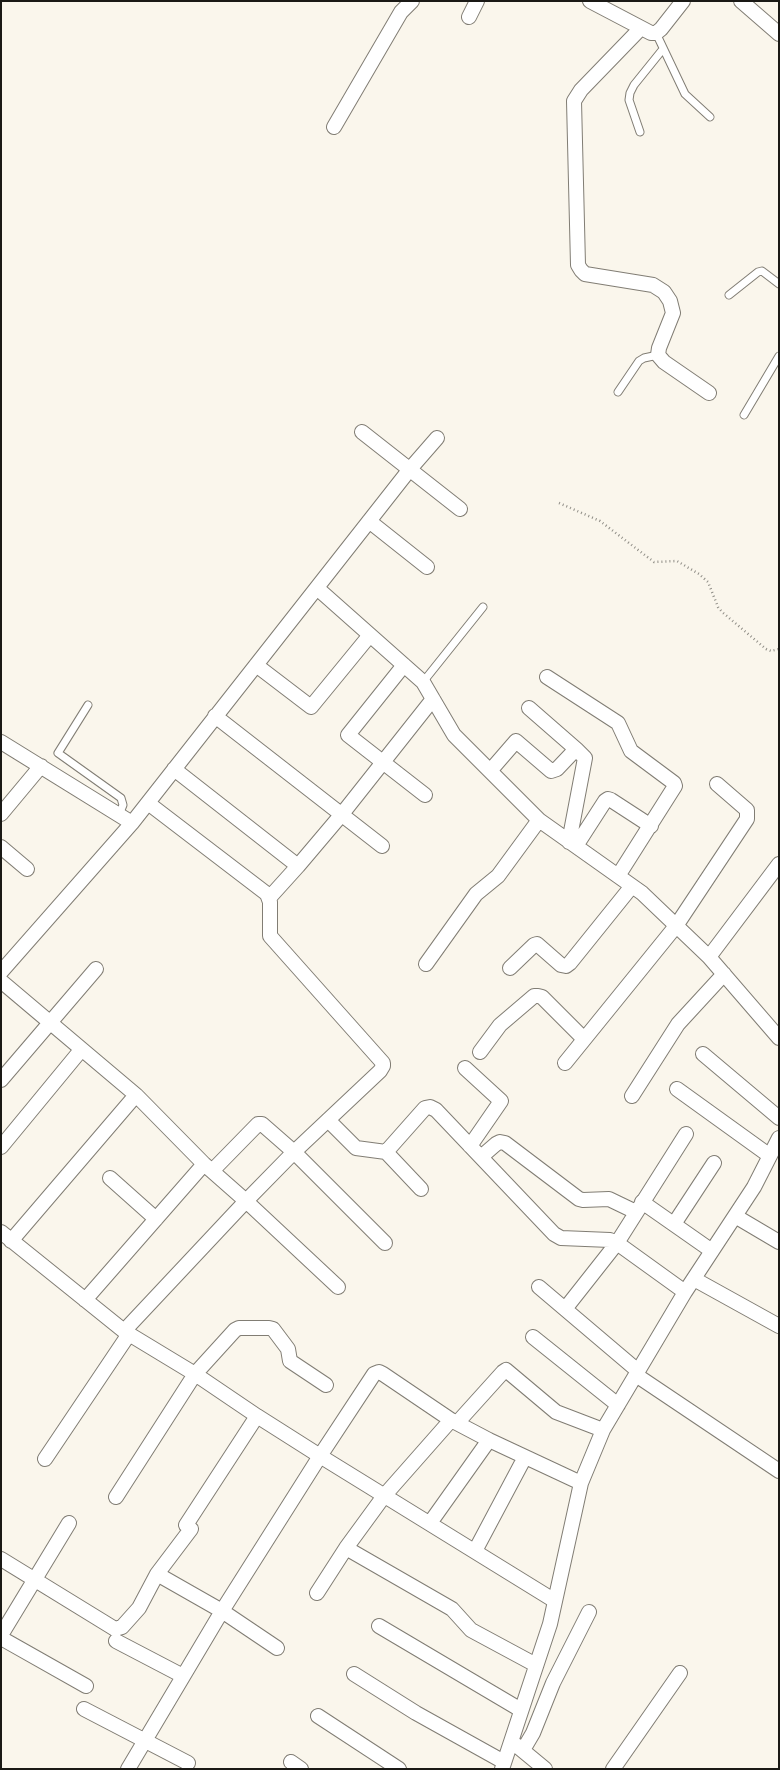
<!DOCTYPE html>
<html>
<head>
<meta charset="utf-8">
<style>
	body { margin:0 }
	#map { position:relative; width:780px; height:1770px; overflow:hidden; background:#faf6ec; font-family:Inter,sans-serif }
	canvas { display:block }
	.frame { position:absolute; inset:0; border:2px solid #1a1915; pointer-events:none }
</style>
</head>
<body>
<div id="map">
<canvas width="780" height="1770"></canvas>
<div class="frame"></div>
</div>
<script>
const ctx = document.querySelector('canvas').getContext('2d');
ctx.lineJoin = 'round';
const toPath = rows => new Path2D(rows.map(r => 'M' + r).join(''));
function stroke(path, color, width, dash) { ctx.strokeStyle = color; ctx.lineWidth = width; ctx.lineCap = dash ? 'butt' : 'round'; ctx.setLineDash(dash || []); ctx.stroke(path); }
const lane = toPath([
	[656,33,685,94,710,117],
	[640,132,629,100,630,93,634,85,663,49],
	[729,295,758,272,762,271,779,284],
	[618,392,639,361,644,358,658,355],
	[744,415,779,356],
	[423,682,483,607],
	[88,705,58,753,121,798,123,805,119,815]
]);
const street = toPath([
	[590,1,651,33,656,33,661,29,683,1],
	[741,1,779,34],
	[469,17,477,1],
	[641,28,581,90,574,101,578,265,581,270,585,274,653,285,664,292,670,301,673,313,659,348,658,355,664,362,709,393],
	[334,127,401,12,412,1],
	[362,432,460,509],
	[369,521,427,567],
	[317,588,423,682,454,735,539,820,642,893,709,957,779,1038],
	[256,665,311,707,370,635],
	[404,665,348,735,425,795],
	[547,677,618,723,631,751,674,783,675,786,618,876],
	[529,708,576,749,585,758,569,842],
	[215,716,382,846],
	[1,742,132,823],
	[174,769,298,866],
	[490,771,516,741,551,771,557,769,576,749],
	[1,814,41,766],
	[576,846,605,801,608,799,611,800,651,826],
	[1,847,27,869],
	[270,897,298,866,342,814,433,699],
	[709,957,779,864],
	[426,964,476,894,498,876,539,820],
	[510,968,534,945,537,944,561,965,566,966,570,963,632,886],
	[1,972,132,823,410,469,437,438],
	[1,981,136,1095,204,1164,246,1201,338,1287],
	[480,1052,500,1025,534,996,538,996,542,997,584,1039],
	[703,1054,779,1118],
	[565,1063,676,926,747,819,747,810,717,784],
	[465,1068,501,1101,470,1146],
	[1,1080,96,969],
	[677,1089,770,1156],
	[632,1096,678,1024,724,974],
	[328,1120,356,1148,386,1152,421,1189],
	[1,1147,81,1050],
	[386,1152,425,1108,430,1107,436,1110,554,1234,561,1238,610,1240,617,1243,685,1292],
	[481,1157,496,1144,500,1142,505,1143,579,1199,583,1200,609,1199,636,1212],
	[212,1171,258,1124,262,1124,294,1152,385,1243],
	[110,1178,156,1219],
	[642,1202,712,1251],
	[735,1216,779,1242],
	[674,1224,714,1163],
	[1,1232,124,1331,195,1374,257,1416,320,1456,555,1601],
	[11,1241,136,1095],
	[694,1279,779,1326],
	[539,1287,638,1371],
	[85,1300,204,1164],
	[565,1309,617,1243,686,1134],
	[124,1331,246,1201,294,1152,380,1071,383,1066,383,1063,270,936,270,902,267,894,148,803],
	[533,1337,618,1405],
	[636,1375,779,1471],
	[457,1423,503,1372,506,1370,556,1412,603,1430],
	[45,1459,129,1334],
	[116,1497,195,1374,235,1330,239,1328,269,1328,273,1329,288,1349,290,1361,326,1385],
	[430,1523,489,1440],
	[186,1525,257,1416],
	[346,1548,452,1609,471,1630,536,1665],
	[475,1551,525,1457],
	[1,1559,115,1629,122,1627,139,1608,157,1574,191,1529],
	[157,1574,222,1611,277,1648],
	[317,1593,346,1548,384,1496,451,1420],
	[379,1626,521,1710],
	[1,1635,69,1523],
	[1,1638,86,1686],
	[116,1641,183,1676],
	[354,1674,416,1713,504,1762],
	[84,1709,188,1763],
	[318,1716,399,1769],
	[516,1745,545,1769],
	[523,1750,533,1733,553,1683,589,1612],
	[291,1762,301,1769],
	[128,1769,222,1611,320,1456,374,1374,379,1372,383,1374,451,1420,489,1440,581,1483],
	[502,1769,550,1624,581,1483,603,1430,685,1292,754,1187,779,1138],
	[613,1769,680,1673]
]);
stroke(lane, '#817d74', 9);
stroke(street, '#817d74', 16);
stroke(toPath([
	[559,503,600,521,654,562,677,561,699,574,708,582,718,607,722,612,766,649,771,651,779,649]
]), '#908e87', 2.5, [1, 3]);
stroke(lane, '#fff', 7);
stroke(street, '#fff', 14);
</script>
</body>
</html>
